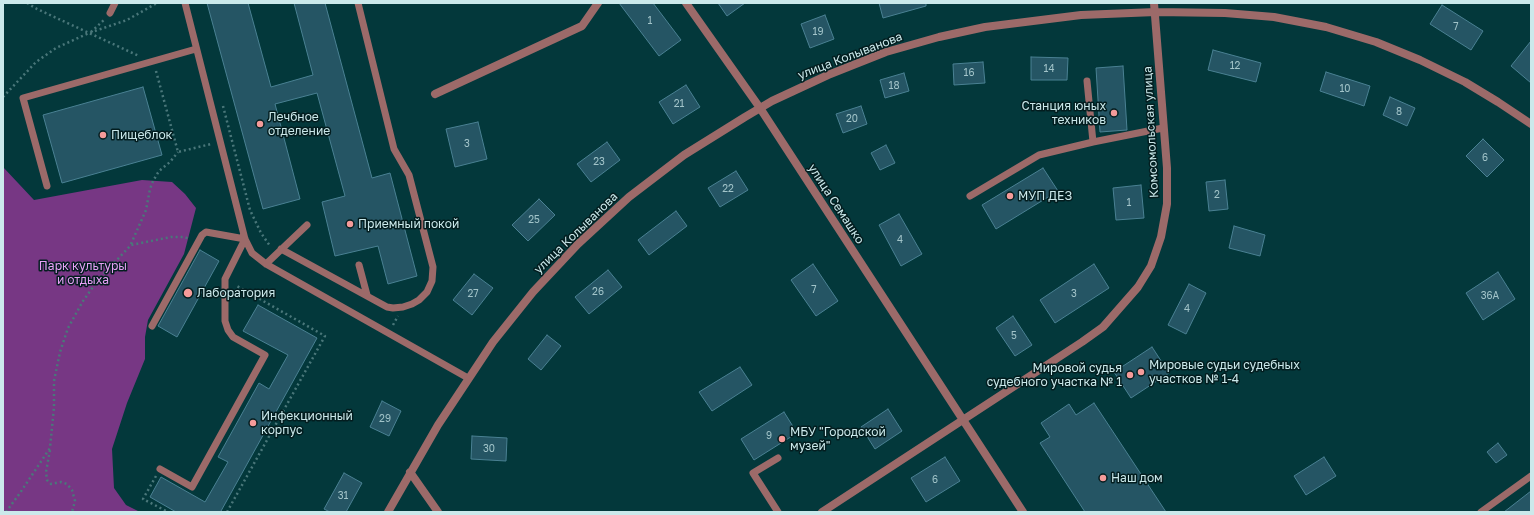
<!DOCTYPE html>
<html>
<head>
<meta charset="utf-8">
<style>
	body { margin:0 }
	#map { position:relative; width:1534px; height:515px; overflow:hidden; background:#03383b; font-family:"Golos Text",sans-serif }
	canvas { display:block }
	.frame { position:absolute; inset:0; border:4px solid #cbe9eb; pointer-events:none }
</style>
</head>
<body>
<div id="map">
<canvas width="1534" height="515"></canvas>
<div class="frame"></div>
</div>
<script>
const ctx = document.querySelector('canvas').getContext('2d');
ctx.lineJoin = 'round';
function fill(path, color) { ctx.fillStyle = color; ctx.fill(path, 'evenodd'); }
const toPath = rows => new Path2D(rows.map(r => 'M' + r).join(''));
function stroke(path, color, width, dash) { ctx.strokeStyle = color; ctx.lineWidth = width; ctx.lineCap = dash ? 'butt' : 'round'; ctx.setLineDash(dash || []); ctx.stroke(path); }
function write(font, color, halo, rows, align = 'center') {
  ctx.font = font + ' "Golos Text",sans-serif'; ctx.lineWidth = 3; ctx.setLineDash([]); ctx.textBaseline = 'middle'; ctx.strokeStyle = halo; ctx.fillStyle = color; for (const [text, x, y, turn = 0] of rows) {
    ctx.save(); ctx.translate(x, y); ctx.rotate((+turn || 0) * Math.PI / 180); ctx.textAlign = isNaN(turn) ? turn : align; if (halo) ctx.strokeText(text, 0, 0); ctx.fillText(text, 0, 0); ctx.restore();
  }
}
fill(toPath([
	[3,167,34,200,142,180,172,182,185,194,196,208,184,254,148,320,145,337,145,359,127,403,112,449,114,488,126,505,140,512,3,512]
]), '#773784');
const building = toPath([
	[207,3,248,3,271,87,313,75,294,3,325,3,372,178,390,173,417,276,388,284,378,246,335,256,322,202,345,196,317,93,275,104,300,199,263,209,207,3],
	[619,3,653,3,681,40,659,56,619,3],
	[718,3,745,3,727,16,718,3],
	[879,3,926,3,926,6,883,18,879,3],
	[1442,5,1483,31,1471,50,1430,24,1442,5],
	[825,15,834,39,810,48,801,24,825,15],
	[1531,41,1531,83,1511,66,1531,41],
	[1213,50,1261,63,1256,82,1208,70,1213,50],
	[1031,57,1068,58,1067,80,1031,80,1031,57],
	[983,62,985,83,954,85,953,64,983,62],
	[1123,66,1127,130,1100,132,1096,68,1123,66],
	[1326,72,1370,86,1364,106,1320,91,1326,72],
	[904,73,909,91,885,98,880,80,904,73],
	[686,85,700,107,673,124,659,102,686,85],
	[143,87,162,155,62,183,43,115,143,87],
	[1390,97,1415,108,1407,126,1383,115,1390,97],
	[861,106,867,124,843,133,836,114,861,106],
	[478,122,487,159,455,167,446,129,478,122],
	[1483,139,1504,160,1487,177,1466,156,1483,139],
	[607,142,620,160,591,182,577,164,607,142],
	[886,145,895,163,880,170,871,153,886,145],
	[1043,168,1058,191,996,229,982,205,1043,168],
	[736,171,748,190,720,207,708,188,736,171],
	[1225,180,1228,209,1209,211,1206,182,1225,180],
	[1141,185,1144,218,1116,220,1113,188,1141,185],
	[539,199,555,215,528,241,512,225,539,199],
	[676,211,687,226,649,255,638,240,676,211],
	[899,214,922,254,901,266,879,225,899,214],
	[1234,226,1265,235,1260,256,1229,248,1234,226],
	[200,250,219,261,177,337,158,326,200,250],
	[813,264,838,301,816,316,791,280,813,264],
	[1094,264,1109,288,1055,323,1040,300,1094,264],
	[608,270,622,287,589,314,575,297,608,270],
	[1498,272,1515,299,1483,320,1466,293,1498,272],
	[474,274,493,288,472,315,453,300,474,274],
	[1189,284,1206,293,1186,334,1168,325,1189,284],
	[258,305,317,338,221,511,223,512,176,512,150,497,161,477,205,502,228,462,218,457,259,383,269,389,288,355,243,331,258,305],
	[1013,316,1032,345,1015,356,996,328,1013,316],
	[547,335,561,346,541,370,528,359,547,335],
	[1152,347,1169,373,1131,398,1114,372,1152,347],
	[740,367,752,385,712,411,699,392,740,367],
	[382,401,401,411,389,436,370,427,382,401],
	[1094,403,1166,512,1085,512,1040,443,1050,437,1041,423,1069,404,1076,415,1094,403],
	[888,409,902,431,875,449,861,427,888,409],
	[784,412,797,433,754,460,741,439,784,412],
	[472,436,507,438,506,461,471,459,472,436],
	[1498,443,1507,455,1496,463,1487,452,1498,443],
	[945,457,960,481,926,502,911,478,945,457],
	[1324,457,1336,476,1306,495,1294,476,1324,457],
	[344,473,362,483,346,512,330,512,324,509,344,473],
	[1531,491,1531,512,1504,512,1531,491]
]);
fill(building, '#255564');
stroke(building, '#4a8193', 1);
stroke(toPath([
	[27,3,37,9,139,56],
	[91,32,105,19],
	[156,71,178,152,211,144],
	[3,97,36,62,56,48,89,33,127,20,157,3],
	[223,106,250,210,261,233,270,246],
	[131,244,146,210,150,189,153,181,159,171,170,162,178,152],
	[393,325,398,316],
	[50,450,46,472,47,480,51,484,61,482,67,484,72,490,75,501,72,512],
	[156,476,143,499,168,512],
	[6,512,20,493,50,448,54,407,54,381,60,352,68,328,83,301,98,280,131,245,171,237,184,237,190,239],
	[227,512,325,336,235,285]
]), '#4a777a', 2.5, [2, 3]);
stroke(toPath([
	[185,3,245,239,252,253,266,264,468,378],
	[110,13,115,3],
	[1087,81,1093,142],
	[47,186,23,98,196,49],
	[970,196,1039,155,1093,142,1163,128],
	[281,249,387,307,393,308,403,307,412,304,419,300,427,292,432,281,433,267,409,175,394,149,358,3],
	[266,264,307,225],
	[359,265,367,295],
	[152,326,202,235,206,232,245,239,225,279,225,321,228,330,233,337,265,355,192,487,160,469],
	[778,458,753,473,778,512],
	[1481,512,1531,476]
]), '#9c6a69', 7);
stroke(toPath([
	[686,3,760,108,1023,512],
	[435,94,582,26,598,3],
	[410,472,438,512],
	[388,512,438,425,493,342,533,292,578,244,629,197,684,155,745,117,772,101,828,75,886,52,939,37,985,27,1081,15,1156,12,1225,13,1274,17,1326,27,1376,42,1420,60,1465,82,1498,102,1531,124],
	[822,512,1082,342,1103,327,1138,287,1151,266,1161,237,1167,204,1167,168,1154,3]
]), '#9c6a69', 8);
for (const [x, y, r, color] of [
	[1114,113,4,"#f59b9a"],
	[260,124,4,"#f59b9a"],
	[103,135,4,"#f59b9a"],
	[1010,196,4,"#f59b9a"],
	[350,224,4,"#f59b9a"],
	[188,293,5,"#f59b9a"],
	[1141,372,4,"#f59b9a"],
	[1130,375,4,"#f59b9a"],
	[253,423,4,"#f59b9a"],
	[782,439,4,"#f59b9a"],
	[1103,478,4,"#f59b9a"]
]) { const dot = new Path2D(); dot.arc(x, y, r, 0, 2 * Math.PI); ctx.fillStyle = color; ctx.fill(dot); stroke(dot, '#031d1f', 1.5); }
write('10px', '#a2c4c9', null, [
	["1",650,21],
	["7",1456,27],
	["19",818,32],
	["12",1235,66],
	["14",1049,69],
	["16",969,73],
	["18",894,86],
	["10",1345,89],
	["21",679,104],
	["8",1399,112],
	["20",852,119],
	["3",467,144],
	["6",1485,158],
	["23",599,162],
	["22",728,189],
	["2",1217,195],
	["1",1129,203],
	["25",534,220],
	["4",900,240],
	["7",814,290],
	["26",598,292],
	["27",473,294],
	["3",1074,294],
	["36А",1490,296],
	["4",1187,309],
	["5",1014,336],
	["29",385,419],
	["9",769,436],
	["30",489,449],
	["6",935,480],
	["31",343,496]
]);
write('12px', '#cbe9eb', '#031d1f', [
	["улица Колыванова",850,56,-21],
	["Комсомольская улица",1151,132,-93],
	["улица Семашко",836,204,57],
	["улица Колыванова",576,233,-44]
]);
write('12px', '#cbe9eb', '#031d1f', [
	["Станция юных",1106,106,"right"],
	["техников",1106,120,"right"],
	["Лечбное",268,117],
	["отделение",268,131],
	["Пищеблок",111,135],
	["МУП ДЕЗ",1018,196],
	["Приемный покой",358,224],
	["Лаборатория",197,293],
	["Мировые судьи судебных",1149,365],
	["участков № 1-4",1149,379],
	["Мировой судья",1122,368,"right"],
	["судебного участка № 1",1122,382,"right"],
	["Инфекционный",261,416],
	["корпус",261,430],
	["МБУ \"Городской",790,432],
	["музей\"",790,446],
	["Наш дом",1111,478]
], 'left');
write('12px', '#e6a0f5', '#031d1f', [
	["Парк культуры",83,266],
	["и отдыха",83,280]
]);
</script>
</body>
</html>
